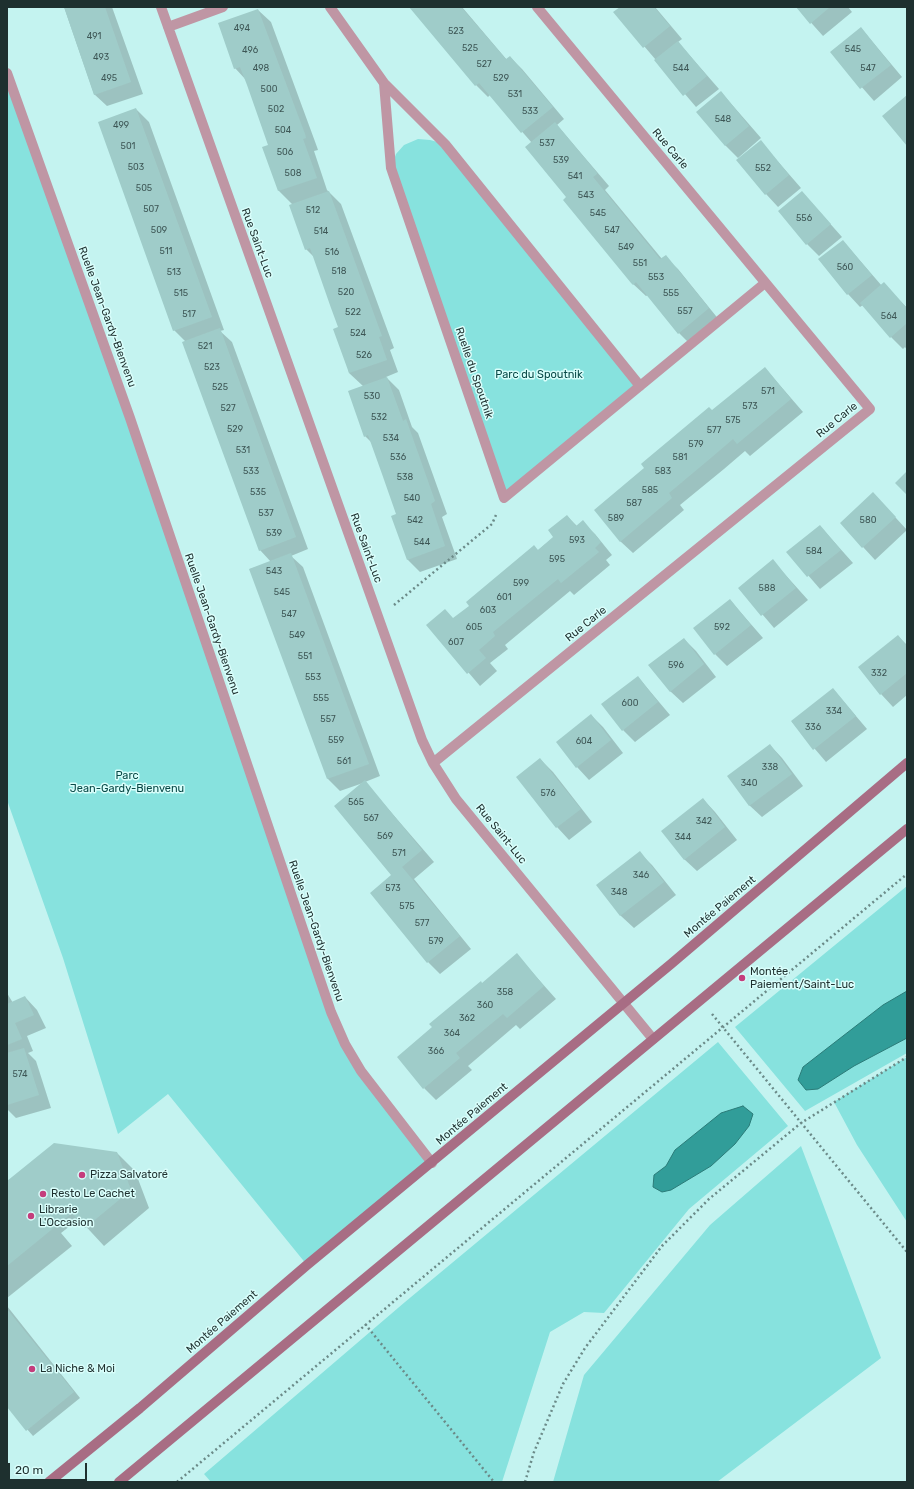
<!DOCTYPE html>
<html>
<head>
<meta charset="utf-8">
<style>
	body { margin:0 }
	#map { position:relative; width:914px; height:1489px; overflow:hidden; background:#c4f3f0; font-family:Rubik,sans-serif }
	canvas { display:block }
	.frame { position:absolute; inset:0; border:8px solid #1e302f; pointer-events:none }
	.scale { position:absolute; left:8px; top:1463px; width:79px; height:18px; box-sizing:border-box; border:2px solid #1e302f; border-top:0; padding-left:5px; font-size:12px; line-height:14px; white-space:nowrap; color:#1e302f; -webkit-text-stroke:3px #d9fefb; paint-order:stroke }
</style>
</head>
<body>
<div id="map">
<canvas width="914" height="1489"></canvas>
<div class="frame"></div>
<div class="scale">20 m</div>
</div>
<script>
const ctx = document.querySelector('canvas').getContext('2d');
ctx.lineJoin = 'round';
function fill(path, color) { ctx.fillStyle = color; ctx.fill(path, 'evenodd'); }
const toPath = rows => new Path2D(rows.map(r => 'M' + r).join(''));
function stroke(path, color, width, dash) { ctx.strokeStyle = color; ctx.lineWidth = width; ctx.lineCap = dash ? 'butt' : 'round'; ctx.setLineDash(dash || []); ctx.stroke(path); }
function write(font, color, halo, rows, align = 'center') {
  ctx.font = font + ' Rubik,sans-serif'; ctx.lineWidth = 3; ctx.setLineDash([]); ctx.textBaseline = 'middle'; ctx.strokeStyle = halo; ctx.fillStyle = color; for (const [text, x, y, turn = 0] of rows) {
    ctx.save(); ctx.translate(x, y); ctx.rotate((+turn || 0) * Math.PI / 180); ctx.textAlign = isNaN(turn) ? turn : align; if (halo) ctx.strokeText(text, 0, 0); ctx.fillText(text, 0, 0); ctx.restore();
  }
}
fill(toPath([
	[7,73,345,1044,432,1163,307,1265,168,1094,118,1134,63,958,7,800],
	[418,139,430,140,445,144,640,386,504,498,391,168,396,154,404,145],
	[907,886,907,1053,805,1111,735,1027],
	[718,1042,788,1126,689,1209,604,1313,584,1312,550,1332,502,1482,211,1482,204,1474,405,1302],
	[907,1057,907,1222,857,1145,834,1102],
	[801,1146,881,1358,717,1482,553,1482,584,1375,710,1225]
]), '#87e2de');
const water = toPath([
	[907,991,907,1038,854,1066,818,1089,806,1090,798,1080,803,1067,883,1005,907,991],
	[743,1106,753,1114,749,1126,735,1144,711,1166,671,1190,662,1192,653,1187,654,1175,666,1166,675,1150,721,1113,743,1106]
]);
fill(water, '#319d99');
stroke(water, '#2b7c79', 1);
fill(toPath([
	[64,7,112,7,143,94,107,106,94,94],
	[410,7,462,7,507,60,510,57,522,69,564,119,557,125,609,186,605,190,662,259,665,257,678,269,720,321,691,345,679,333,648,295,646,296,632,283,532,143,490,95,488,97,476,85],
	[621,7,655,7,682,39,678,42,719,89,696,107,615,12],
	[797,7,848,7,852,12,823,36],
	[258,10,271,22,317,147,318,150,314,151,327,190,341,204,394,348,390,350,398,372,386,377,399,390,412,427,418,433,447,514,442,517,457,559,420,572,408,560,397,515,373,444,365,436,363,386,349,373,340,328,315,258,306,249,293,205,279,191,263,148,269,146,246,80,235,68],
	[861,28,902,77,874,101,831,52],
	[721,92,761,138,738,158,725,145],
	[136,109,149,122,224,330,220,331,232,342,308,549,291,556,303,567,380,776,365,782,434,862,414,879,471,949,440,974,428,962,393,875,363,783,340,791,328,779,250,569,271,562,260,550,186,342,174,330],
	[761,142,801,188,778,207,766,194],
	[802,192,842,237,819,256,807,244],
	[843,241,882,286,884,284,907,308,907,350,905,347,903,349,891,337,863,305,860,307,848,294,820,260],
	[765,368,803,412,750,456,745,451,724,469,680,505,684,510,633,553,620,541,712,411],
	[885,506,907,530,875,560,841,523],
	[567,516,577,526,582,522,595,534,612,555,606,560,610,565,574,595,570,591,505,645,508,649,490,663,497,671,480,686,428,625,454,619,554,537],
	[820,526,853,563,820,589,788,552],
	[773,561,808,600,774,628,740,588],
	[730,600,763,638,727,666,715,654],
	[898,636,907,645,907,695,893,707,881,694],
	[684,639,696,651,716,677,683,703,670,691],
	[638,677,670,715,635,742,623,730],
	[833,689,867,729,826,762,792,722],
	[591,715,603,727,623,753,589,780,577,767,557,742],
	[770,745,782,758,803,786,762,817,749,805],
	[540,759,553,772,592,822,569,840,557,827],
	[703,799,715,812,737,840,697,871,684,859],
	[640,853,652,865,676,895,634,928,621,916,598,886],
	[517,955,556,999,520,1029,516,1025,468,1066,472,1070,436,1100,424,1088,482,984],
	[7,993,13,1003,25,997,37,1010,46,1028,27,1036,33,1051,28,1053,36,1061,51,1108,16,1118,7,1109],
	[117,1153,135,1171,149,1208,104,1246,79,1219,61,1233,72,1246,7,1298,7,1182],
	[7,1306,80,1398,33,1436,7,1406]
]), '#0003');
fill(toPath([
	[64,7,105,7,131,82,94,95],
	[409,7,461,7,506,59,510,56,553,107,521,133,479,83,475,86],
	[620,7,654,7,670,26,643,48,613,12],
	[796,7,830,7,810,24],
	[258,9,305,134,306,138,303,139,317,178,278,191,262,147,268,145,247,85,240,67,234,69,218,23],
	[861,27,891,65,860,89,830,52],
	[678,41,707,76,683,96,654,60],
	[721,91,749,126,725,146,696,112],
	[907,95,907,146,882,116],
	[136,108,212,317,173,331,98,122],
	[555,122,597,173,597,174,593,177,660,259,666,255,709,308,678,334,636,282,633,285,631,283,563,200,566,197,525,147],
	[761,140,789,175,765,195,736,160],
	[329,191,382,336,379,337,387,360,349,373,333,329,338,327,331,308,310,248,305,250,289,205],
	[802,191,831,224,806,245,778,211],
	[843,240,872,275,847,295,818,259],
	[884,282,907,308,907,323,890,338,860,303],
	[220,328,296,537,259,551,182,342],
	[765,367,791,399,737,444,733,439,712,457,669,493,672,498,620,542,594,510,644,468,641,464,642,463,709,407,712,410],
	[387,377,403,421,406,419,435,501,431,504,445,546,407,560,391,516,396,514,382,474,368,435,364,437,348,391],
	[907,471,907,495,895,483],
	[873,492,896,517,862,548,840,523],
	[567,515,576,526,583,520,601,542,595,548,599,552,561,583,558,579,493,632,495,636,479,650,486,658,467,674,426,625,445,609,453,618,469,606,466,602,533,546,534,545,538,550,553,537,548,530],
	[820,525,841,550,807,577,786,552],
	[291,553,369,764,327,779,249,569],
	[773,559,796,588,761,616,738,588],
	[730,599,751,625,714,655,693,628],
	[898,635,907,646,907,673,880,695,858,667],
	[684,638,704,664,670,692,648,665],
	[638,676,658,702,622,731,601,704],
	[833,688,856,716,813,750,791,721],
	[591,714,611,740,576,768,556,742],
	[770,744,792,774,749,806,727,776],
	[540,758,581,809,556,828,516,777],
	[365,780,422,850,402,867,460,936,427,963,370,893,391,875,334,806],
	[703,798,725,827,684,860,661,831],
	[640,851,664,882,620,916,596,885],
	[517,953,544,986,507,1018,503,1014,456,1053,460,1058,423,1089,397,1057,432,1027,429,1024,481,981,482,983],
	[25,996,34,1015,15,1023,22,1039,7,1045,7,1004],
	[24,1048,39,1095,7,1105,7,1053],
	[54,1143,117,1152,131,1190,85,1228,72,1213,7,1266,7,1181],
	[7,1309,74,1392,26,1431,7,1407]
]), '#9fccc9');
stroke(toPath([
	[394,605,492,524,496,515],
	[712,1014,907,1252],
	[365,1324,494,1482],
	[177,1482,907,874],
	[525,1482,534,1452,563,1384,585,1348,662,1246,709,1199,801,1123,907,1057]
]), '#6b8a88', 2.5, [2, 3]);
stroke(toPath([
	[161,7,422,740,433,763,456,799,653,1039],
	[330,7,384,83,445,144,640,386],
	[168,27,223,7],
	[7,73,130,418,331,1012,345,1044,361,1071,432,1163],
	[384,83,391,168,504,498,765,283],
	[433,763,870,409,537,7]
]), '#bf96a4', 10);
stroke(toPath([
	[49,1482,140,1408,307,1265,671,964,907,763],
	[119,1482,907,829]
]), '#a86d84', 10);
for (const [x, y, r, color] of [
	[742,978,4,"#c43d7c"],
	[82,1175,4,"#c43d7c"],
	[43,1194,4,"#c43d7c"],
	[31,1216,4,"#c43d7c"],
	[32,1369,4,"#c43d7c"]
]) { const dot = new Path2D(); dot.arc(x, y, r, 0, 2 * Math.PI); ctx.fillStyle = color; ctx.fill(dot); stroke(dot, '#d9fefb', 1.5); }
write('9px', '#3e5756', null, [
	["494",242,28],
	["523",456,31],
	["491",94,36],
	["525",470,48],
	["545",853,49],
	["496",250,50],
	["493",101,57],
	["527",484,64],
	["498",261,68],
	["544",681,68],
	["547",868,68],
	["495",109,78],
	["529",501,78],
	["500",269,89],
	["531",515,94],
	["502",276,109],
	["533",530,111],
	["548",723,119],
	["499",121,125],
	["504",283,130],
	["537",547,143],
	["501",128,146],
	["506",285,152],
	["539",561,160],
	["503",136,167],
	["552",763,168],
	["508",293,173],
	["541",575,176],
	["505",144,188],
	["543",586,195],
	["507",151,209],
	["512",313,210],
	["545",598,213],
	["556",804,218],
	["509",159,230],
	["547",612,230],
	["514",321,231],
	["549",626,247],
	["511",166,251],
	["516",332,252],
	["551",640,263],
	["560",845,267],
	["518",339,271],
	["513",174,272],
	["553",656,277],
	["520",346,292],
	["515",181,293],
	["555",671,293],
	["557",685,311],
	["522",353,312],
	["517",189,314],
	["564",889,316],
	["524",358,333],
	["521",205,346],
	["526",364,355],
	["523",212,367],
	["525",220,387],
	["571",768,391],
	["530",372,396],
	["573",750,406],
	["527",228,408],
	["532",379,417],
	["575",733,420],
	["529",235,429],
	["577",714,430],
	["534",391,438],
	["579",696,444],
	["531",243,450],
	["536",398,457],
	["581",680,457],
	["533",251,471],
	["583",663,471],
	["538",405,477],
	["585",650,490],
	["535",258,492],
	["540",412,498],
	["587",634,503],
	["537",266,513],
	["589",616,518],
	["542",415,520],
	["580",868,520],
	["539",274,533],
	["593",577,540],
	["544",422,542],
	["584",814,551],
	["595",557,559],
	["543",274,571],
	["599",521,583],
	["588",767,588],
	["545",282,592],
	["601",504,597],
	["603",488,610],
	["547",289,614],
	["605",474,627],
	["592",722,627],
	["549",297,635],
	["607",456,642],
	["551",305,656],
	["596",676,665],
	["332",879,673],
	["553",313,677],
	["555",321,698],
	["600",630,703],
	["334",834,711],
	["557",328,719],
	["336",813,727],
	["559",336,740],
	["604",584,741],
	["561",344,761],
	["338",770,767],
	["340",749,783],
	["576",548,793],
	["565",356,802],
	["567",371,818],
	["342",704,821],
	["569",385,836],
	["344",683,837],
	["571",399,853],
	["346",641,875],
	["573",393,888],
	["348",619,892],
	["575",407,906],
	["577",422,923],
	["579",436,941],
	["358",505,992],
	["360",485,1005],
	["362",467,1018],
	["364",452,1033],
	["366",436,1051],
	["574",20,1074]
]);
write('11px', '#1e302f', '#d9fefb', [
	["Rue Carle",670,149,50],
	["Rue Saint-Luc",257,243,70],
	["Ruelle Jean-Gardy-Bienvenu",107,317,70],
	["Ruelle du Spoutnik",474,373,71],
	["Rue Carle",837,420,-39],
	["Rue Saint-Luc",366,548,70],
	["Ruelle Jean-Gardy-Bienvenu",212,624,71],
	["Rue Carle",586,624,-39],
	["Rue Saint-Luc",501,834,51],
	["Montée Paiement",720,907,-40],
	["Ruelle Jean-Gardy-Bienvenu",316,931,71],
	["Montée Paiement",472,1114,-40],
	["Montée Paiement",222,1322,-41]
]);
write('11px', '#084947', '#d9fefb', [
	["Parc du Spoutnik",539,375],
	["Parc",127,776],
	["Jean-Gardy-Bienvenu",127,789]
]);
write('11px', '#1e302f', '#d9fefb', [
	["Montée",750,972],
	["Paiement/Saint-Luc",750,985],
	["Pizza Salvatoré",90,1175],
	["Resto Le Cachet",51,1194],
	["Librarie",39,1210],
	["L'Occasion",39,1223],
	["La Niche & Moi",40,1369]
], 'left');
</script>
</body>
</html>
